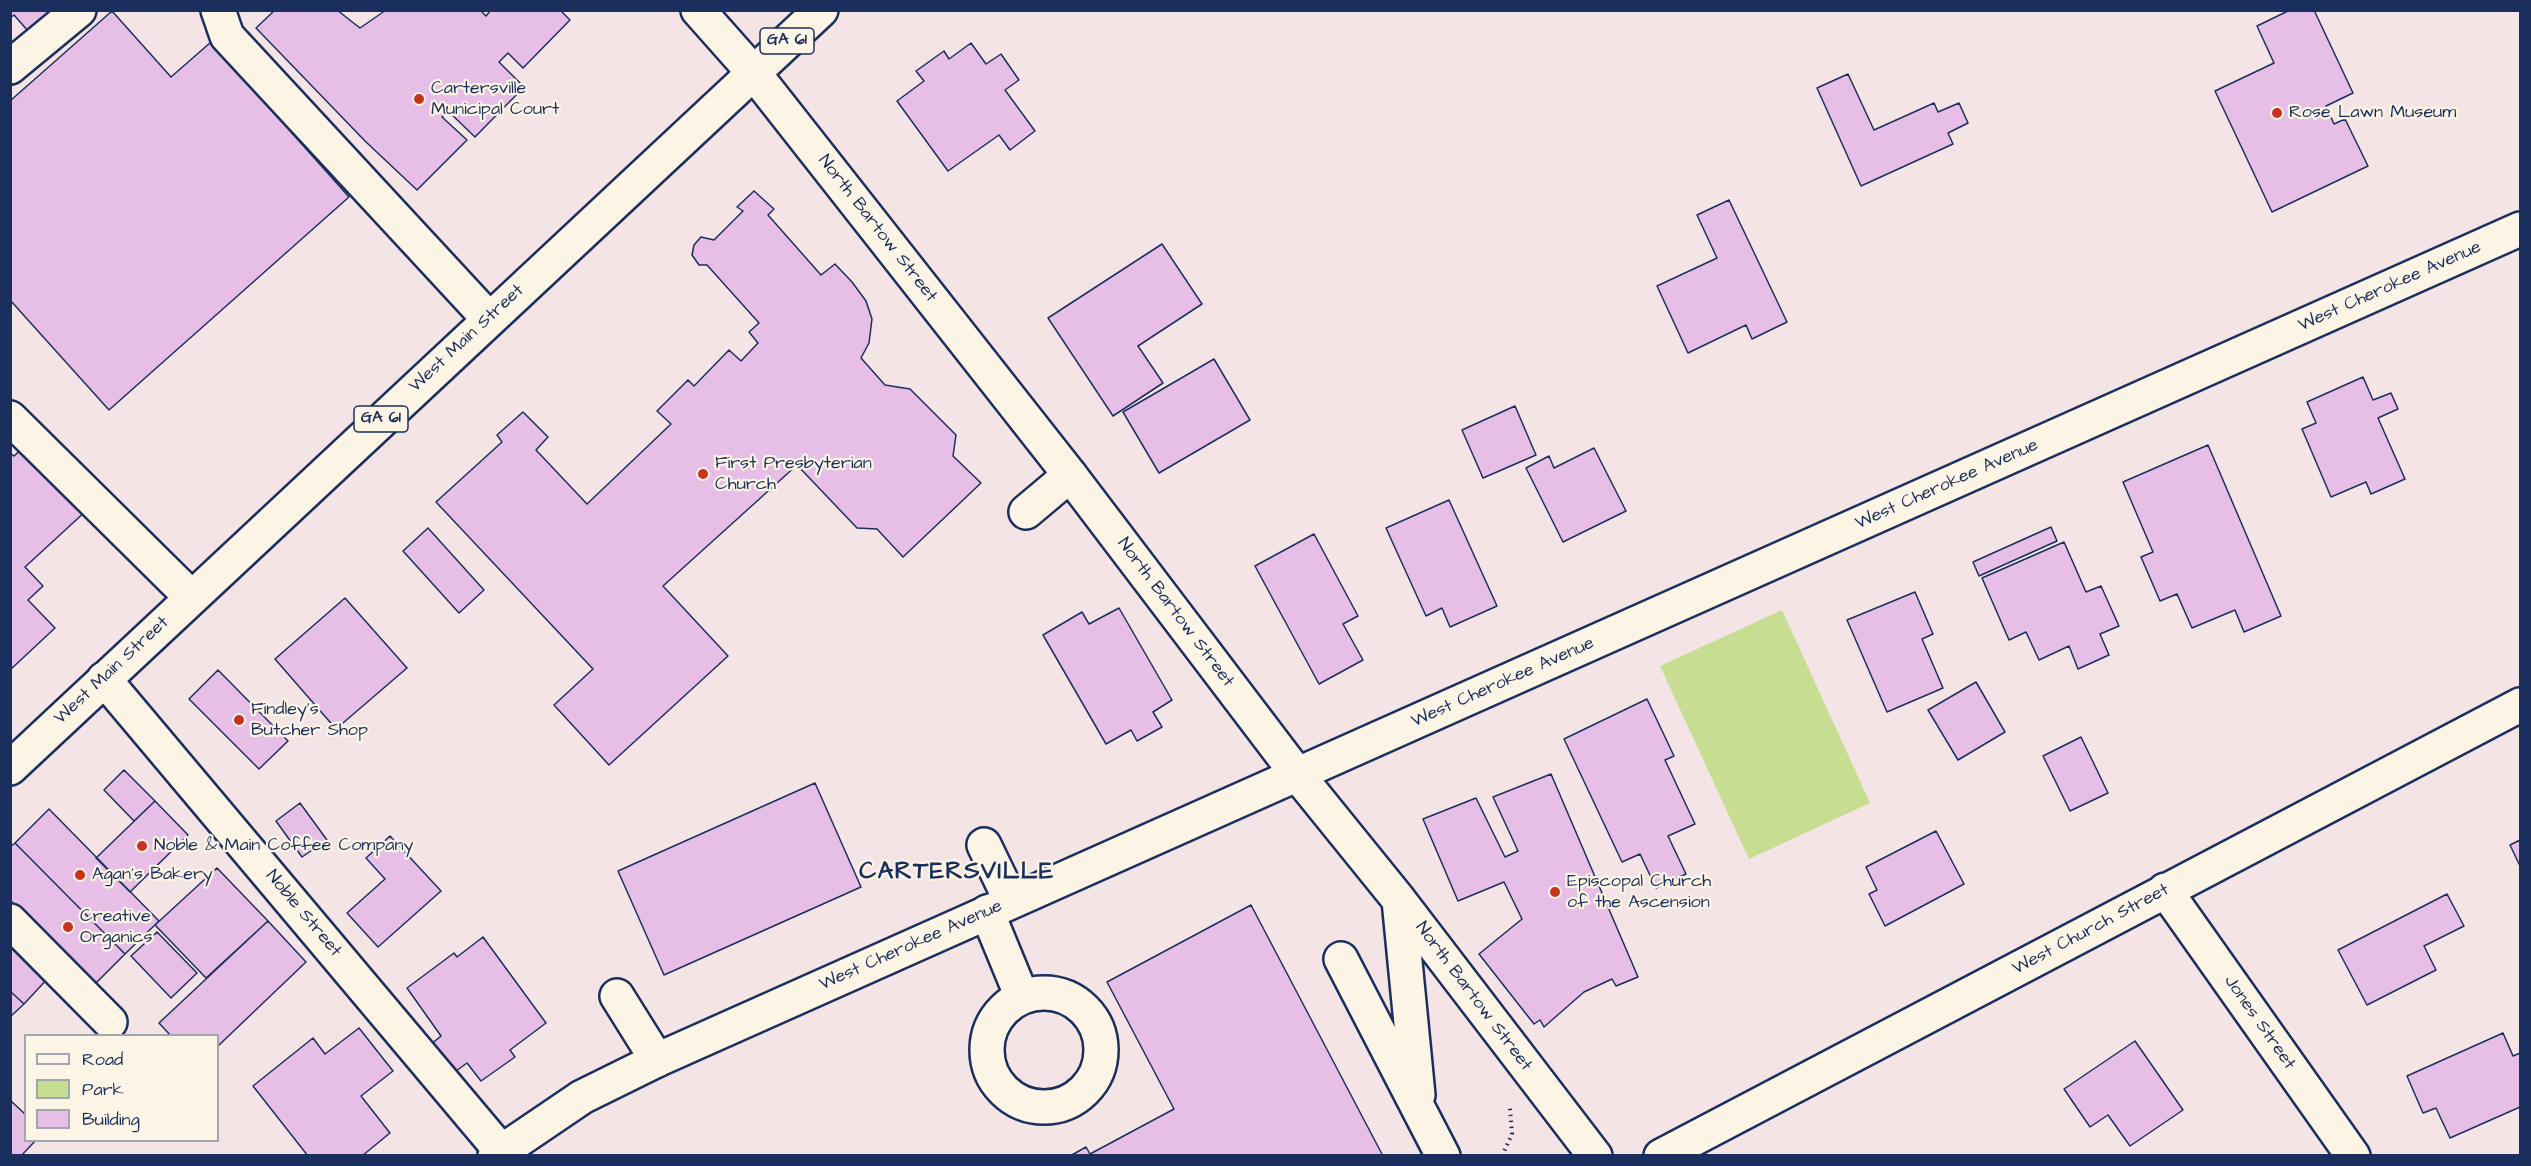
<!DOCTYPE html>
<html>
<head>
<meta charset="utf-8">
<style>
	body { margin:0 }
	#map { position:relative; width:2531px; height:1166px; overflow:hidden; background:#f5e4e5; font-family:"Architects Daughter",sans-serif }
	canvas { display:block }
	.frame { position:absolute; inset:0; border:12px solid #1b2f5e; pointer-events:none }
	.legend { position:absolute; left:24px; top:1034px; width:195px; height:108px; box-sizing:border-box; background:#fcf5e5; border:2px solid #a2a6af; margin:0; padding:8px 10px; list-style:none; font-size:18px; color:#1b2f5e }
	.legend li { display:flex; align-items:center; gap:12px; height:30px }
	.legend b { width:30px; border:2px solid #a2a6af }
</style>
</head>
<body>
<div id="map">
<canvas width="2531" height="1166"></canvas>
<div class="frame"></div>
<ul class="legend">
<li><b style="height:8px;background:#fcf5e5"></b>Road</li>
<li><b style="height:16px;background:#c6dd92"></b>Park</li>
<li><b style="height:16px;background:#e6bee6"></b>Building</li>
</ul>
</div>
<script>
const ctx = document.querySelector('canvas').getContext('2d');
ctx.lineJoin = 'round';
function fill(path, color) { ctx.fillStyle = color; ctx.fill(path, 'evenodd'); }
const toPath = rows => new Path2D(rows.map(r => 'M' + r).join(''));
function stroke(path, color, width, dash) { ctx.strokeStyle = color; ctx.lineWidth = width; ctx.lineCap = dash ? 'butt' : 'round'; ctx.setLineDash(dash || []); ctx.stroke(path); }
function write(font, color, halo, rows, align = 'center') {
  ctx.font = font + ' "Architects Daughter",sans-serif'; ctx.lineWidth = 4.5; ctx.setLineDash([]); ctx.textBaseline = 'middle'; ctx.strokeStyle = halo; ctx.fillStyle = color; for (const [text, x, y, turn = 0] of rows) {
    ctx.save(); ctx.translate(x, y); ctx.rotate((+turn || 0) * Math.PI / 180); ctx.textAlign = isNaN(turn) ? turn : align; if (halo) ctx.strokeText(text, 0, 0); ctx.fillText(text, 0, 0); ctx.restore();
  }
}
fill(toPath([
	[1782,610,1870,803,1749,859,1660,666]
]), '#c6dd92');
const building = toPath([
	[10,10,52,10,28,31,14,15,10,18,10,10],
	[275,10,337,10,360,28,386,10,480,10,486,16,491,10,560,10,570,20,523,68,508,53,499,62,524,87,475,137,448,111,442,117,467,140,417,190,365,141,256,28,275,10],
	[2290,10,2314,10,2353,93,2326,106,2334,124,2345,119,2368,166,2272,212,2215,91,2274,63,2257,26,2290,10],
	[112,11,171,77,211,42,349,197,109,410,10,300,10,101,112,11],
	[971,43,986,64,1001,54,1019,80,1005,90,1035,131,1010,150,999,135,948,171,897,101,924,81,916,71,944,51,949,59,971,43],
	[1848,74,1874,130,1934,103,1938,112,1959,103,1968,123,1948,133,1953,144,1861,186,1817,88,1848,74],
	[754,191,774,209,768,215,821,275,835,264,852,282,866,301,872,319,869,343,861,358,885,385,910,389,956,435,953,456,981,483,903,557,877,529,857,528,797,465,663,586,728,656,609,765,554,705,593,669,436,502,502,442,497,435,523,412,548,437,536,450,587,504,671,424,657,411,688,380,694,386,729,350,741,361,758,343,749,332,759,323,707,265,699,265,692,255,694,245,701,237,714,240,743,211,737,207,754,191],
	[1729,200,1787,322,1752,339,1746,325,1688,353,1657,286,1717,258,1697,215,1729,200],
	[1162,244,1202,304,1138,346,1163,383,1113,416,1048,318,1162,244],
	[1214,359,1250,420,1159,473,1123,412,1214,359],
	[2363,377,2373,400,2391,393,2398,409,2378,418,2405,479,2371,494,2366,482,2331,497,2302,429,2316,423,2307,402,2363,377],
	[1515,406,1536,455,1483,478,1462,430,1515,406],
	[26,445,87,510,25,567,43,586,28,600,55,628,10,670,10,453,14,456,26,445],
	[2208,445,2281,616,2244,632,2235,610,2192,628,2177,594,2160,601,2141,557,2153,552,2123,482,2208,445],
	[1594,448,1626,511,1563,542,1526,468,1549,456,1554,468,1594,448],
	[1449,500,1497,606,1450,627,1442,608,1426,616,1386,528,1449,500],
	[2051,527,2057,541,1979,576,1973,562,2051,527],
	[428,528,484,590,459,613,403,551,428,528],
	[1314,534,1358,616,1343,624,1363,660,1319,684,1255,566,1314,534],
	[2064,542,2086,592,2101,586,2119,626,2100,634,2109,655,2078,669,2069,646,2039,660,2026,632,2009,640,1982,578,2064,542],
	[1915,592,1933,634,1922,639,1943,688,1887,712,1847,620,1915,592],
	[345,598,407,668,336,729,275,659,345,598],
	[1119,608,1172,700,1153,712,1162,727,1137,741,1131,730,1106,744,1043,635,1082,612,1089,624,1119,608],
	[218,670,288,741,259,769,189,699,218,670],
	[1976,682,2005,732,1958,760,1928,710,1976,682],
	[1647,699,1674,756,1665,760,1695,824,1668,836,1686,874,1656,888,1640,854,1622,862,1564,739,1647,699],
	[2081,737,2108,793,2070,811,2043,756,2081,737],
	[124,770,155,801,134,821,104,790,124,770],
	[1551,774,1638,977,1616,986,1612,979,1584,992,1544,1027,1540,1020,1534,1024,1479,954,1522,919,1504,882,1458,901,1423,819,1476,798,1505,857,1518,851,1493,797,1551,774],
	[815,783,861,887,664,975,618,871,815,783],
	[155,801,188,835,130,892,96,858,155,801],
	[300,803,327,840,302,857,276,821,300,803],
	[49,809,159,921,125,954,15,843,49,809],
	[1936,831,1964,884,1885,926,1869,894,1877,890,1866,867,1936,831],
	[390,836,441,891,378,947,347,913,385,879,366,858,390,836],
	[2520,840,2520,866,2510,845,2520,840],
	[15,843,125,954,94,985,10,900,10,847,15,843],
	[217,868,268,921,206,978,155,925,217,868],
	[2447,894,2464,926,2424,946,2436,970,2367,1005,2338,950,2447,894],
	[1251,905,1383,1156,1070,1156,1086,1147,1090,1154,1174,1109,1107,982,1251,905],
	[268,921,306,962,218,1046,218,1036,171,1036,159,1023,268,921],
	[157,932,197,973,171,998,131,956,157,932],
	[10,935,50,976,24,1004,10,991,10,935],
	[483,937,546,1023,510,1050,515,1057,481,1081,467,1063,452,1074,430,1045,441,1036,407,988,454,953,457,957,483,937],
	[10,991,24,1004,10,1017,10,991],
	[359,1028,393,1071,361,1096,390,1133,362,1156,308,1156,253,1086,313,1038,325,1054,359,1028],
	[2503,1033,2513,1056,2520,1053,2520,1107,2450,1138,2436,1108,2423,1113,2407,1076,2503,1033],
	[2135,1041,2183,1110,2130,1146,2108,1115,2090,1127,2064,1089,2135,1041],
	[10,1100,26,1115,26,1140,36,1140,21,1156,10,1156,10,1100]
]);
fill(building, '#e6bee6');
stroke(building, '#1b2f5e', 1.5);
const minor = toPath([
	[218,10,227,36,489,319],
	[698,10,753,72],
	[10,67,79,10],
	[10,418,191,597],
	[1026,512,1070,475],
	[104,679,501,1151],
	[1297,774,1399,900,1595,1156],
	[984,845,1011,901],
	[2165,890,2353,1156],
	[1399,900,1418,1095],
	[987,912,1022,997],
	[10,921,110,1022],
	[1341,959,1443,1156],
	'987 1050a57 57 0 1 1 114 0a57 57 0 1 1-114 0Z',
	[617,996,657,1060],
	[1661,1156,2520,705]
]);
const major = toPath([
	[753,72,1070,475,1297,774],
	[10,768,821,10],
	[495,1156,582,1097,657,1060,2520,229]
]);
stroke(minor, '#1b2f5e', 38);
stroke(major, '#1b2f5e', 38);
stroke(toPath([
	[1502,1156,1512,1134,1510,1108]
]), '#1b2f5e', 4, [1.5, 4.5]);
stroke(minor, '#fcf5e5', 33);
stroke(major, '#fcf5e5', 33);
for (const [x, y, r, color] of [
	[419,99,6,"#c8321e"],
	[2277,113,6,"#c8321e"],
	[703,474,6,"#c8321e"],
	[239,720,6,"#c8321e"],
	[142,846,6,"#c8321e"],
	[80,875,6,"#c8321e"],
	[1555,892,6,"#c8321e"],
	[68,927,6,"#c8321e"]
]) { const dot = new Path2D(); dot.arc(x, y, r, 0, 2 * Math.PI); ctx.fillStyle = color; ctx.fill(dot); stroke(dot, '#fcf5e5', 2); }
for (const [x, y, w] of [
	[787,41,54],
	[381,419,54]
]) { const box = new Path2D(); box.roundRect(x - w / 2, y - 13, w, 26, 4.5); ctx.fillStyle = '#fcf5e5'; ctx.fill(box); stroke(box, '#1b2f5e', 1.5); }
write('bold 16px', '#1b2f5e', null, [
	["GA 61",787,41],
	["GA 61",381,419]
]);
write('18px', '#1b2f5e', '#fcf5e5', [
	["Cartersville",431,89],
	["Municipal Court",431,110],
	["Rose Lawn Museum",2289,113],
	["First Presbyterian",715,464],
	["Church",715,485],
	["Findley's",251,710],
	["Butcher Shop",251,731],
	["Noble & Main Coffee Company",154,846],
	["Agan's Bakery",92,875],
	["Episcopal Church",1567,882],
	["of the Ascension",1567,903],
	["Creative",80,917],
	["Organics",80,938]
], 'left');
write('18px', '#1b2f5e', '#fcf5e5', [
	["North Bartow Street",877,229,52],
	["West Cherokee Avenue",2390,287,-24],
	["West Main Street",467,339,-43],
	["West Cherokee Avenue",1947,485,-24],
	["North Bartow Street",1175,613,53],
	["West Main Street",112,671,-43],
	["West Cherokee Avenue",1503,683,-24],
	["Noble Street",303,914,50],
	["West Church Street",2091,930,-28],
	["West Cherokee Avenue",911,946,-24],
	["North Bartow Street",1473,997,53],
	["Jones Street",2259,1023,55]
]);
ctx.letterSpacing = '1.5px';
write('bold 24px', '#1b2f5e', '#fcf5e5', [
	["CARTERSVILLE",957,873]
]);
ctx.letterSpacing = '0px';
</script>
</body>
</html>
